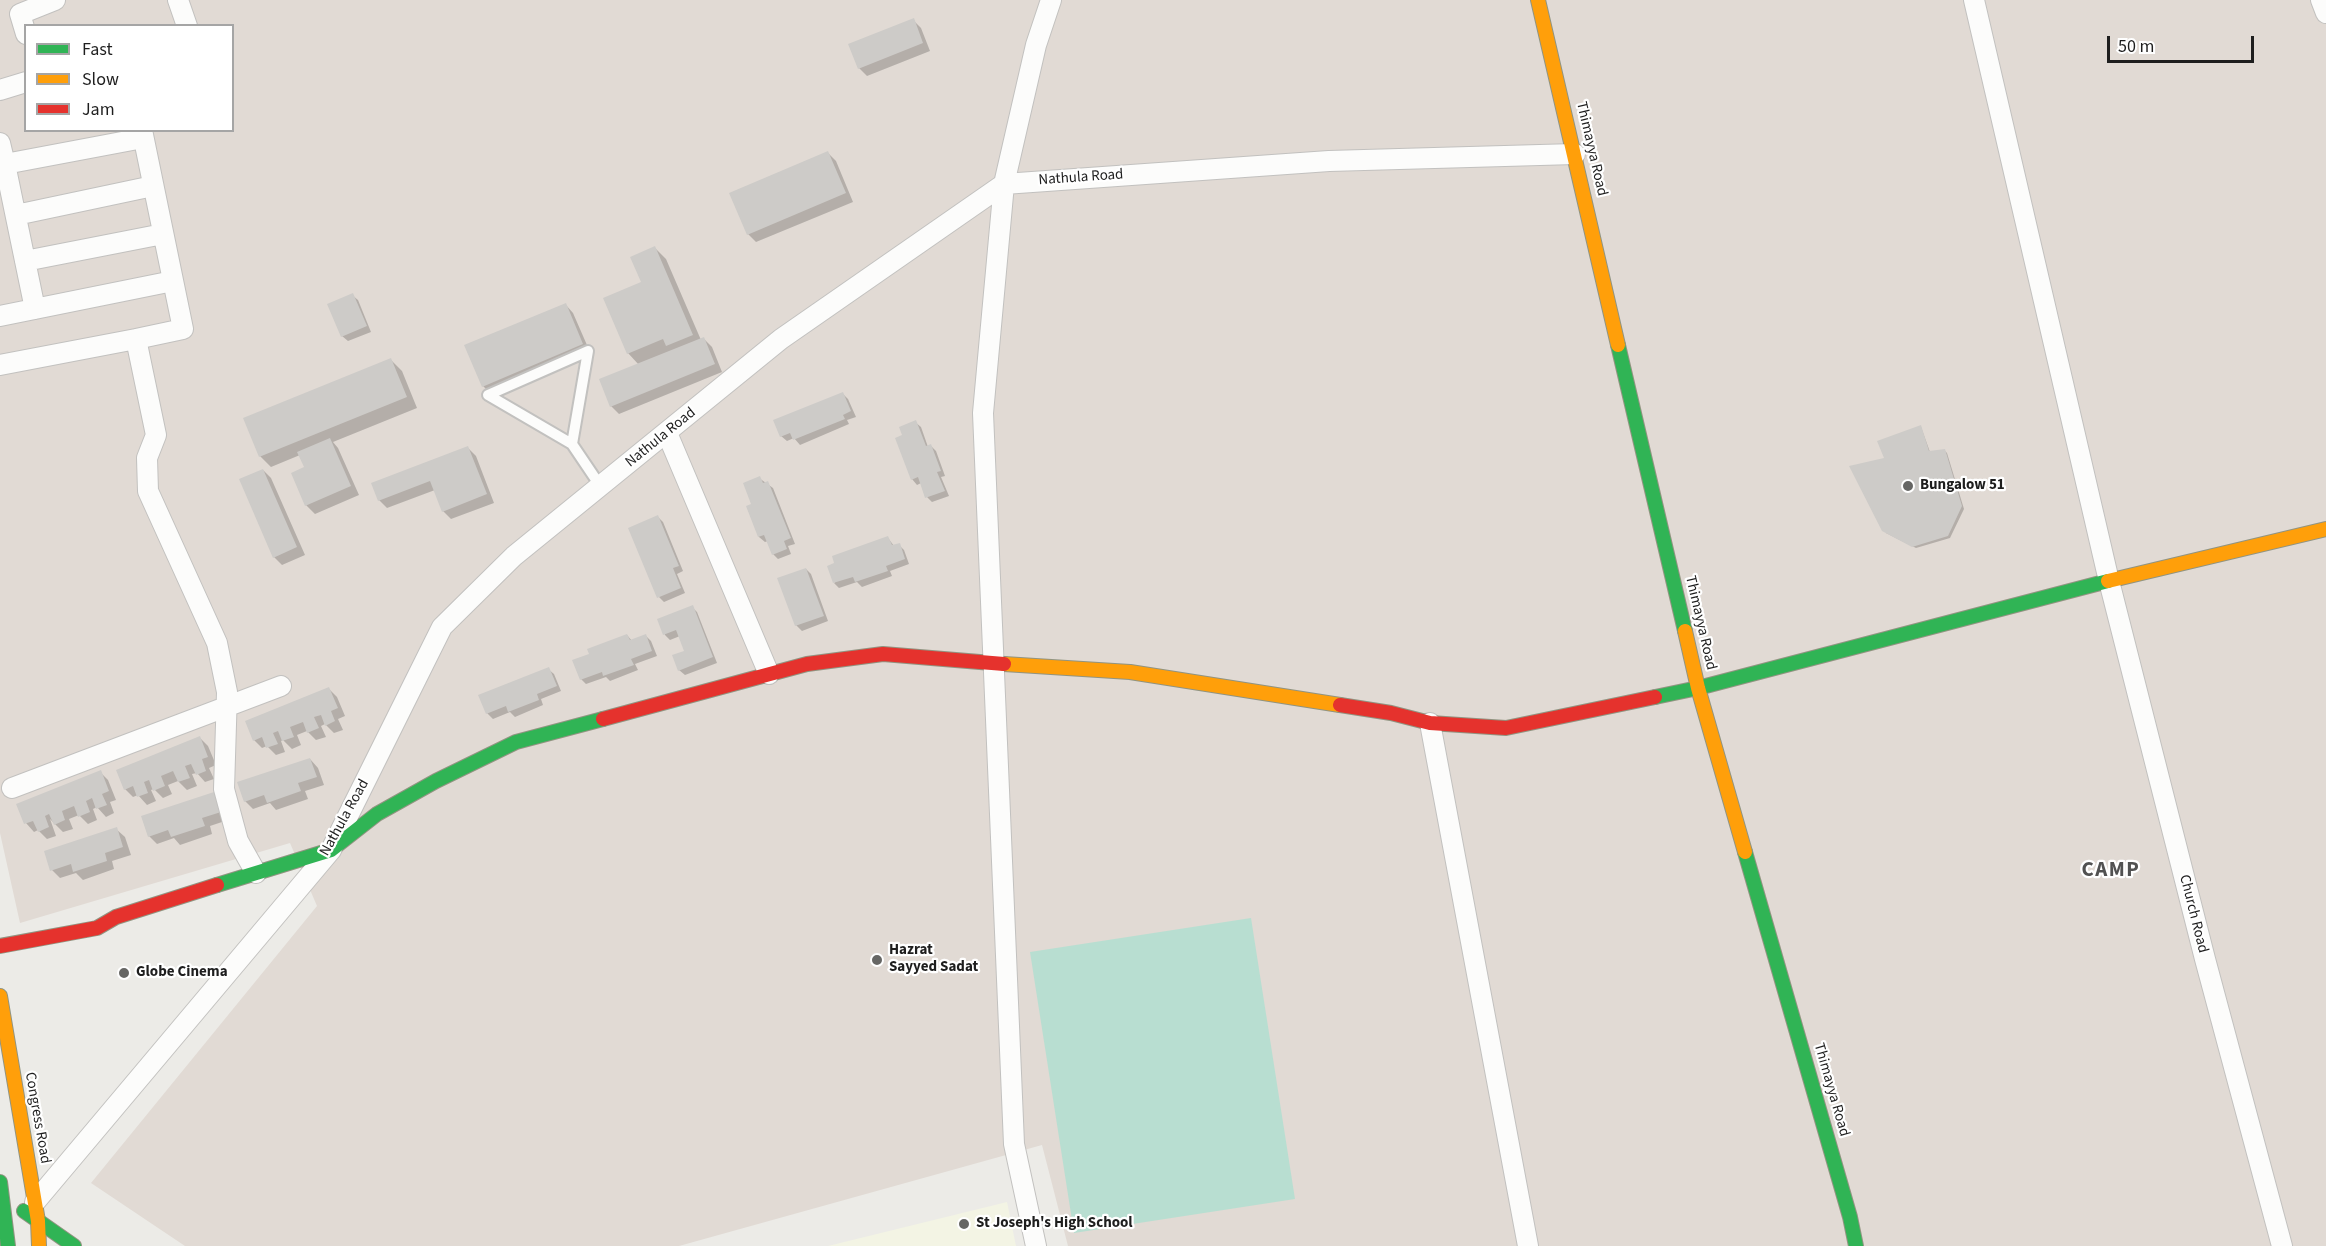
<!DOCTYPE html>
<html>
<head>
<meta charset="utf-8">
<style>
	body { margin:0 }
	#map { position:relative; width:2326px; height:1246px; overflow:hidden; background:#ecebe7; font-family:"Source Sans 3",sans-serif }
	canvas { display:block }
	.legend { position:absolute; left:24px; top:24px; width:210px; height:108px; box-sizing:border-box; background:#fff; border:2px solid #a5a5a5; margin:0; padding:8px 10px; list-style:none; font-size:18px; color:#1e1e1e }
	.legend li { display:flex; align-items:center; gap:12px; height:30px }
	.legend b { width:30px; border:2px solid #a5a5a5 }
	.scale { position:absolute; left:2107px; top:36px; width:147px; height:27px; box-sizing:border-box; border:3px solid #1e1e1e; border-top:0; padding-left:8px; font-size:18px; line-height:21px; white-space:nowrap; color:#1e1e1e; -webkit-text-stroke:4px #fff; paint-order:stroke }
</style>
</head>
<body>
<div id="map">
<canvas width="2326" height="1246"></canvas>
<ul class="legend">
<li><b style="height:8px;background:#30b455"></b>Fast</li>
<li><b style="height:8px;background:#ff9f0a"></b>Slow</li>
<li><b style="height:8px;background:#e5322d"></b>Jam</li>
</ul>
<div class="scale">50 m</div>
</div>
<script>
const ctx = document.querySelector('canvas').getContext('2d');
ctx.lineJoin = 'round';
function fill(path, color) { ctx.fillStyle = color; ctx.fill(path, 'evenodd'); }
const toPath = rows => new Path2D(rows.map(r => 'M' + r).join(''));
function stroke(path, color, width, dash) { ctx.strokeStyle = color; ctx.lineWidth = width; ctx.lineCap = dash ? 'butt' : 'round'; ctx.setLineDash(dash || []); ctx.stroke(path); }
function write(font, color, halo, rows, align = 'center') {
  ctx.font = font + ' "Source Sans 3",sans-serif'; ctx.lineWidth = 4.5; ctx.setLineDash([]); ctx.textBaseline = 'middle'; ctx.strokeStyle = halo; ctx.fillStyle = color; for (const [text, x, y, turn = 0] of rows) {
    ctx.save(); ctx.translate(x, y); ctx.rotate((+turn || 0) * Math.PI / 180); ctx.textAlign = isNaN(turn) ? turn : align; if (halo) ctx.strokeText(text, 0, 0); ctx.fillText(text, 0, 0); ctx.restore();
  }
}
fill(toPath([
	[1007,1202,1016,1246,828,1246]
]), '#f3f4e4');
fill(toPath([
	[0,0,2326,0,2326,1246,1068,1246,1042,1145,679,1246,185,1246,91,1183,317,906,290,843,20,923,0,833],
	[26,26,232,26,232,130,26,130]
]), '#e1dad4');
fill(toPath([
	[1251,918,1295,1199,1074,1233,1030,952]
]), '#b8ded1');
fill(toPath([
	[913,20,921,28,930,51,867,76,859,68],
	[828,153,836,161,853,202,756,242,748,234],
	[655,248,666,259,701,340,704,339,712,347,722,372,619,414,611,406,639,365,628,353,643,282],
	[352,295,358,300,371,332,348,341,342,336],
	[565,304,573,313,590,352,491,394,483,386],
	[391,360,402,371,417,408,333,442,338,448,359,495,315,514,306,505,293,474,306,468,300,455,271,467,260,456],
	[843,394,848,399,856,417,847,420,849,424,800,445,794,438,787,441,781,436],
	[915,422,921,427,928,447,931,446,936,451,945,476,941,477,949,496,932,502,927,497,921,483,917,485,912,479,904,436],
	[1921,427,1930,452,1945,451,1947,453,1964,509,1950,538,1916,548,1886,533,1886,459],
	[468,448,476,456,494,503,451,519,443,511,435,490,387,508,379,500],
	[263,470,271,478,305,555,282,565,274,557],
	[759,478,773,488,795,544,788,546,791,554,778,559,773,554,768,541,765,542,759,537,747,507,753,505],
	[658,517,663,522,683,571,677,574,685,593,664,602,659,597],
	[888,538,894,546,899,545,904,550,909,564,890,571,892,576,862,587,857,582,839,588,834,583],
	[806,569,811,574,828,621,802,631,796,625],
	[692,607,697,612,717,663,685,675,679,670,686,651,680,636,670,640,665,635,659,620],
	[627,635,632,641,646,636,651,641,657,656,635,664,638,670,610,681,606,677,586,684,581,679,591,654],
	[548,669,554,674,561,691,541,699,543,705,515,717,510,712,493,719,487,713],
	[329,689,337,697,345,716,338,719,343,730,334,733,325,724,321,726,326,737,316,740,307,731,297,735,301,745,292,749,283,740,281,741,285,752,276,755,267,746,262,748,254,740],
	[200,738,208,746,216,765,209,768,214,779,205,782,197,773,192,774,197,786,187,790,178,781,168,785,172,794,163,798,154,789,151,790,156,801,147,805,138,795,133,797,125,789],
	[310,759,318,768,324,785,305,791,308,799,276,810,270,803,253,809,245,801],
	[100,772,108,780,116,800,110,802,114,813,106,817,97,807,93,809,97,820,88,824,79,815,69,819,73,829,63,832,50,819,56,836,47,839,38,830,34,832,26,823,18,805],
	[214,794,222,802,228,820,210,826,212,834,180,845,174,838,157,844,149,836],
	[116,829,125,837,131,855,112,861,114,869,83,880,76,873,60,878,52,870]
]), '#0003');
fill(toPath([
	[914,18,923,43,858,69,848,44],
	[828,151,846,193,747,235,729,193],
	[655,246,693,335,666,346,663,339,627,354,603,298,641,282,630,257],
	[353,293,367,326,341,337,327,304],
	[566,303,583,344,482,387,464,345],
	[704,337,715,364,610,407,599,379],
	[391,358,407,397,259,457,243,418],
	[843,392,851,411,843,415,845,419,793,440,790,433,780,437,773,420],
	[916,420,926,446,931,444,941,471,937,472,945,491,925,498,918,477,911,480,895,438,902,435,899,427],
	[1921,425,1929,451,1945,449,1962,506,1948,536,1912,547,1882,531,1849,466,1884,458,1877,441],
	[330,438,351,486,305,506,291,473,304,467,297,452],
	[468,446,487,494,442,512,430,481,378,501,371,483],
	[263,469,297,547,273,558,239,479],
	[760,476,763,483,768,481,791,538,784,541,787,549,772,555,764,535,758,537,746,506,751,504,743,483],
	[658,515,679,566,673,568,681,588,657,598,628,528],
	[888,536,892,545,900,543,905,559,886,566,888,571,855,582,853,577,833,583,827,566,834,563,832,556],
	[806,568,824,616,795,626,777,578],
	[693,605,713,657,678,671,672,655,684,651,676,630,663,635,657,619],
	[627,634,630,640,646,634,652,651,631,659,634,665,603,676,602,672,580,680,572,660,589,654,587,649],
	[549,667,557,686,537,694,539,700,508,712,506,706,486,714,478,695],
	[329,687,338,708,331,711,335,721,325,726,321,715,314,717,319,728,307,733,303,722,290,727,294,737,282,741,278,731,273,733,278,744,266,748,262,737,253,741,245,721],
	[200,736,208,757,202,759,206,771,196,775,191,764,185,766,190,778,178,782,173,771,161,776,165,786,153,791,149,780,144,782,148,793,137,797,133,786,124,790,116,770],
	[310,758,317,777,298,783,301,791,267,803,264,795,244,802,237,782],
	[101,770,109,791,102,794,107,805,96,809,92,798,86,801,90,812,78,817,74,806,62,811,65,820,54,825,49,814,45,816,49,827,38,832,33,821,24,824,16,804],
	[214,792,221,812,202,818,205,826,171,837,168,830,148,837,141,816],
	[117,827,123,847,105,853,107,861,73,872,71,864,50,871,44,851]
]), '#cdcbc8');
const lane = toPath([
	[572,444,488,395,588,351,572,444,601,487]
]);
const street = toPath([
	[178,0,187,26],
	[1974,0,2109,581,2205,959,2282,1246],
	[2321,0,2326,13],
	[26,34,20,14,55,0],
	[0,90,26,82],
	[0,143,5,164],
	[16,215,153,186],
	[25,261,163,234],
	[35,309,5,164,143,138],
	[0,316,173,281],
	[136,339,183,329,142,130],
	[0,365,136,339,156,435,147,458,148,491,217,643,227,692,224,789,238,841,256,873],
	[667,433,769,674],
	[1430,723,1528,1246],
	[12,788,281,686],
	[35,1202,331,850,442,627,514,556,781,339,1004,184,1329,161,1575,154],
	[1036,1246,1014,1144,983,413,1004,184,1036,45,1051,0]
]);
const fast = toPath([
	[1618,345,1685,631],
	[1655,697,1698,688,2108,581],
	[1745,852,1850,1217,1856,1246],
	[217,885,331,850,377,814,436,781,516,742,603,719],
	[0,1182,8,1246],
	[24,1211,74,1246]
]);
const slow = toPath([
	[1538,0,1618,345],
	[2108,581,2326,529],
	[1685,631,1698,688,1745,852],
	[1004,664,1130,672,1340,705],
	[0,996,38,1221,39,1246]
]);
const jam = toPath([
	[1340,705,1391,713,1430,723,1506,728,1655,697],
	[603,719,807,664,883,654,1004,664],
	[0,946,97,928,116,917,217,885]
]);
stroke(lane, '#c2c1bf', 14);
stroke(street, '#c2c1bf', 22);
stroke(fast, '#919481', 16);
stroke(slow, '#919481', 16);
stroke(jam, '#919481', 16);
stroke(lane, '#fcfcfb', 10);
stroke(street, '#fcfcfb', 20);
stroke(fast, '#30b455', 14);
stroke(slow, '#ff9f0a', 14);
stroke(jam, '#e5322d', 14);
for (const [x, y, r, color] of [
	[1908,486,6,"#666664"],
	[877,960,6,"#666664"],
	[124,973,6,"#666664"],
	[964,1224,6,"#666664"]
]) { const dot = new Path2D(); dot.arc(x, y, r, 0, 2 * Math.PI); ctx.fillStyle = color; ctx.fill(dot); stroke(dot, '#fff', 2); }
write('15px', '#1e1e1e', '#fff', [
	["Thimayya Road",1591,149,77],
	["Nathula Road",1081,178,-4],
	["Nathula Road",661,438,-39],
	["Thimayya Road",1700,623,77],
	["Nathula Road",345,818,-61],
	["Church Road",2193,914,76],
	["Thimayya Road",1831,1090,74],
	["Congress Road",37,1118,80]
]);
write('bold 15px', '#1e1e1e', '#fff', [
	["Bungalow 51",1920,486],
	["Hazrat",889,951],
	["Sayyed Sadat",889,968],
	["Globe Cinema",136,973],
	["St Joseph's High School",976,1224]
], 'left');
ctx.letterSpacing = '1.5px';
write('bold 21px', '#515151', '#fff', [
	["CAMP",2111,871]
]);
ctx.letterSpacing = '0px';
</script>
</body>
</html>
